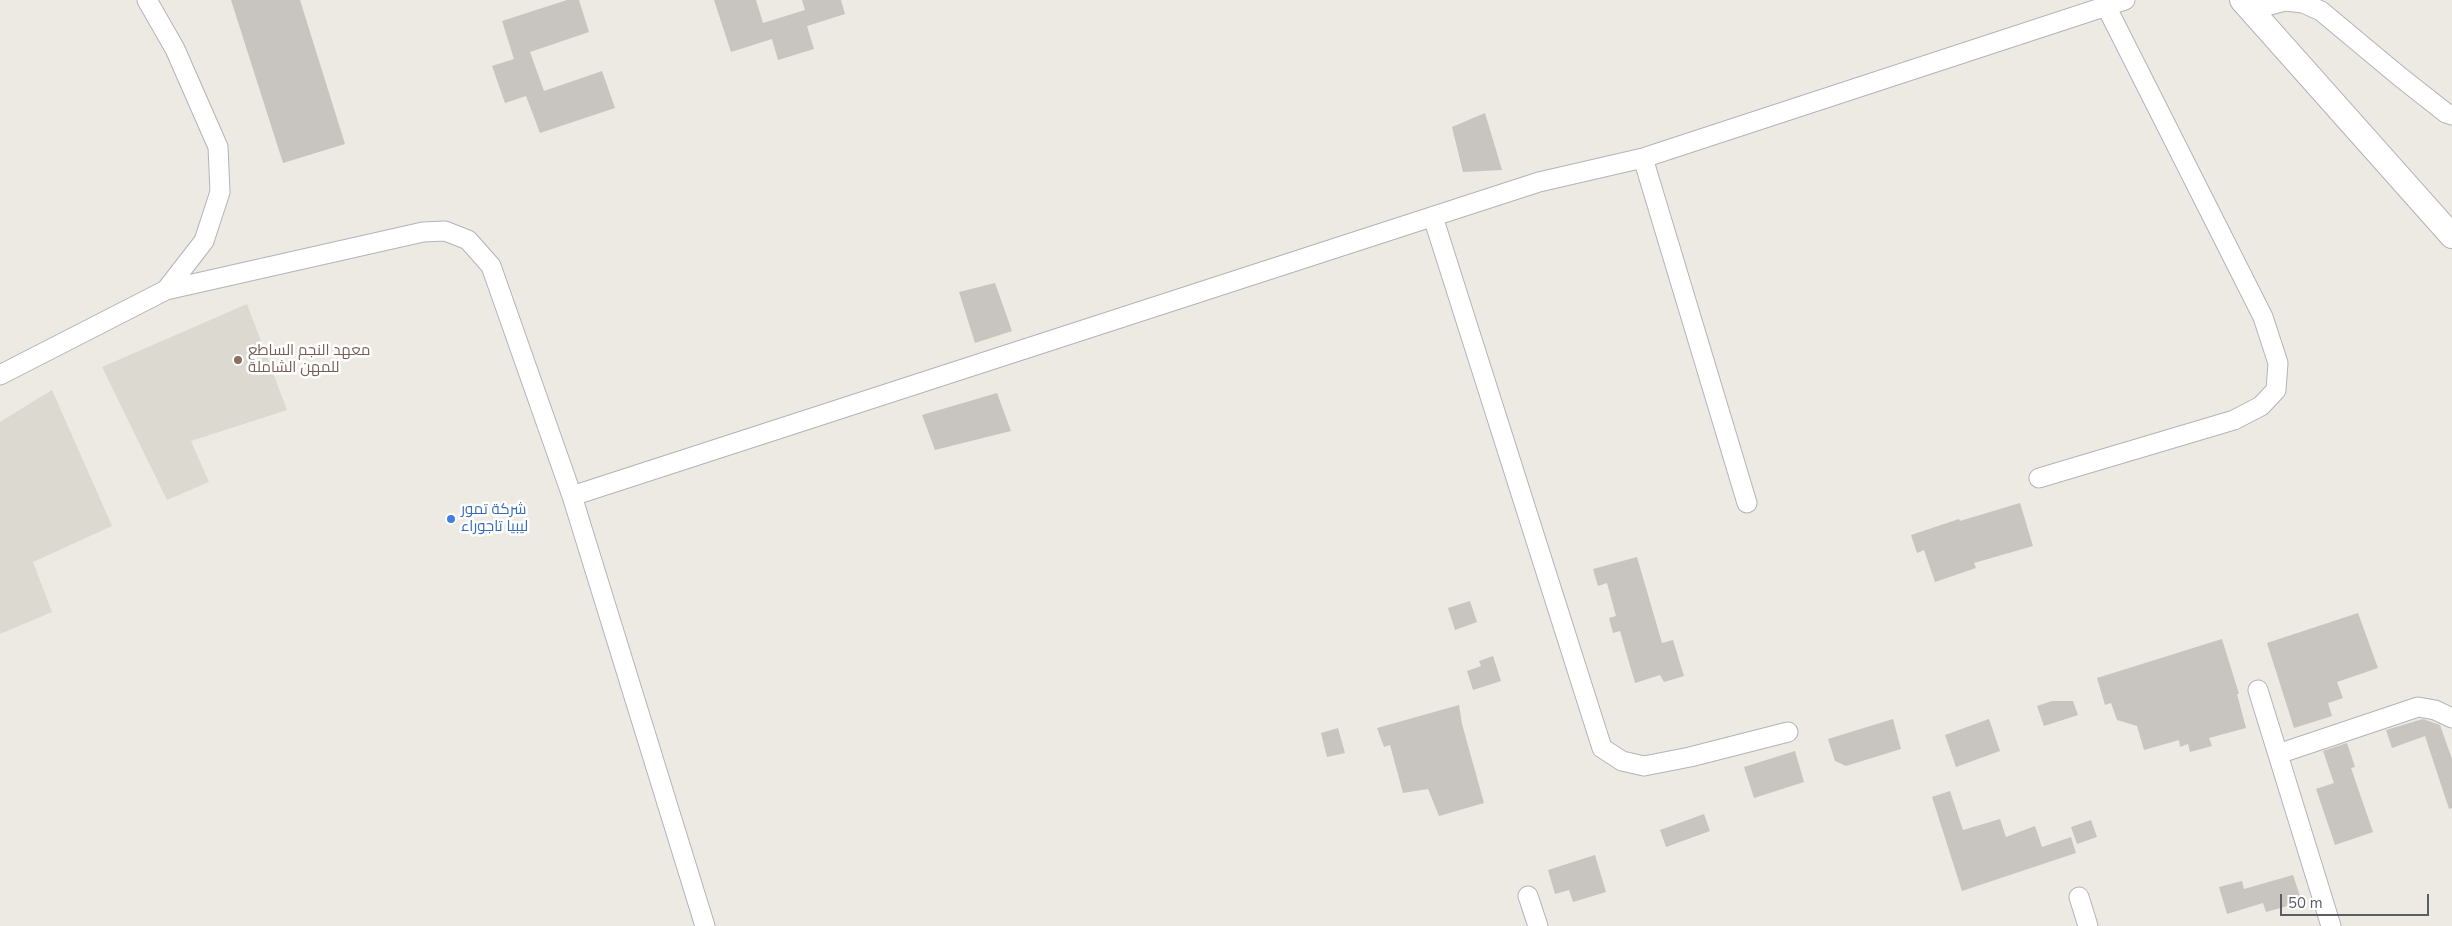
<!DOCTYPE html>
<html>
<head>
<meta charset="utf-8">
<style>
	body { margin:0 }
	#map { position:relative; width:2452px; height:926px; overflow:hidden; background:#eceae2; font-family:"Nunito Sans",sans-serif }
	canvas { display:block }
	.scale { position:absolute; left:2280px; top:894px; width:149px; height:22px; box-sizing:border-box; border:2px solid #5a5d62; border-top:0; padding-left:6px; font-size:15px; line-height:18px; white-space:nowrap; color:#5a5d62; -webkit-text-stroke:4px #fff; paint-order:stroke }
</style>
</head>
<body>
<div id="map">
<canvas width="2452" height="926"></canvas>
<div class="scale">50 m</div>
</div>
<script>
const ctx = document.querySelector('canvas').getContext('2d');
ctx.lineJoin = 'round';
function fill(path, color) { ctx.fillStyle = color; ctx.fill(path, 'evenodd'); }
const toPath = rows => new Path2D(rows.map(r => 'M' + r).join(''));
function stroke(path, color, width, dash) { ctx.strokeStyle = color; ctx.lineWidth = width; ctx.lineCap = dash ? 'butt' : 'round'; ctx.setLineDash(dash || []); ctx.stroke(path); }
function write(font, color, halo, rows, align = 'center') {
  ctx.font = font + ' "Nunito Sans",Cairo,sans-serif'; ctx.lineWidth = 5; ctx.setLineDash([]); ctx.textBaseline = 'middle'; ctx.strokeStyle = halo; ctx.fillStyle = color; for (const [text, x, y, turn = 0] of rows) {
    ctx.save(); ctx.translate(x, y); ctx.rotate((+turn || 0) * Math.PI / 180); ctx.textAlign = isNaN(turn) ? turn : align; if (halo) ctx.strokeText(text, 0, 0); ctx.fillText(text, 0, 0); ctx.restore();
  }
}
fill(toPath([
	[247,304,287,410,191,441,209,482,167,500,102,367],
	[52,390,112,526,33,562,52,612,0,634,0,422]
]), '#dcd9d0');
fill(toPath([
	[231,0,300,0,345,144,283,163],
	[567,0,579,0,589,32,530,52,544,91,602,71,615,108,540,133,526,96,505,103,492,66,514,59,502,21],
	[714,0,756,0,763,23,805,10,802,0,841,0,845,14,807,26,814,49,778,60,772,39,731,52],
	[1485,113,1502,170,1463,172,1452,127],
	[995,283,1012,331,975,343,959,292],
	[997,393,1011,431,935,450,922,415],
	[2020,503,2033,546,1974,563,1976,568,1935,582,1924,550,1917,553,1911,535,1959,519,1960,521],
	[1637,557,1662,643,1673,640,1684,676,1664,682,1660,675,1635,683,1620,631,1613,633,1609,618,1616,616,1607,583,1598,586,1593,569],
	[1470,601,1477,622,1455,630,1448,608],
	[2358,613,2378,668,2337,682,2343,698,2328,703,2332,716,2294,728,2267,643],
	[2222,639,2239,694,2237,694,2246,728,2209,738,2212,746,2190,752,2188,744,2180,747,2179,740,2144,750,2137,726,2117,720,2111,703,2105,705,2097,678],
	[1493,656,1501,681,1473,690,1467,671,1481,666,1479,661],
	[2052,701,2073,701,2078,715,2044,726,2037,706],
	[1459,705,1462,724,1484,803,1439,816,1428,789,1403,793,1390,745,1384,747,1377,728],
	[1893,719,1901,749,1846,766,1835,761,1828,739],
	[1989,719,2000,751,1956,767,1945,735],
	[2423,719,2440,725,2452,759,2452,808,2449,809,2425,736,2392,748,2386,730],
	[1338,728,1345,753,1327,757,1321,733],
	[2347,743,2355,767,2351,768,2373,832,2335,845,2316,789,2334,783,2323,751],
	[1795,751,1804,782,1754,798,1744,767],
	[1950,791,1963,830,2000,819,2006,837,2035,826,2042,847,2071,837,2076,853,1962,891,1932,797],
	[1704,814,1710,831,1666,847,1660,830],
	[2091,820,2097,837,2077,844,2071,827],
	[1595,855,1606,892,1573,902,1569,890,1555,894,1548,870],
	[2293,875,2302,902,2266,912,2263,903,2227,914,2219,887,2242,881,2244,889]
]), '#c8c4bf');
const minor = toPath([
	[2251,10,2285,1,2303,3,2321,11,2399,76,2446,113,2452,115],
	[1643,158,1747,503],
	[1433,217,1602,748,1622,761,1644,766,1690,757,1788,732],
	[166,290,423,232,445,231,468,240,491,266,572,496,705,926],
	[0,375,166,290,204,241,220,192,218,147,175,49,147,0],
	[2039,478,2234,420,2261,406,2276,390,2278,363,2263,317,2106,6],
	[572,496,1539,182,1643,158,2125,0],
	[2258,690,2331,926],
	[2278,754,2418,707,2435,710,2452,718],
	[1528,896,1538,926],
	[2079,897,2088,926]
]);
const tertiary = toPath([
	[2242,0,2452,236]
]);
stroke(minor, '#b2b4b8', 21);
stroke(tertiary, '#b2b4b8', 26);
stroke(minor, '#fff', 19);
stroke(tertiary, '#fff', 24);
for (const [x, y, r, color] of [
	[238,360,5,"#8d6e63"],
	[451,519,5,"#3f7fe0"]
]) { const dot = new Path2D(); dot.arc(x, y, r, 0, 2 * Math.PI); ctx.fillStyle = color; ctx.fill(dot); stroke(dot, '#fff', 2); }
write('15px', '#785e54', '#fff', [
	["معهد النجم الساطع",248,351],
	["للمهن الشاملة",248,368]
], 'left');
write('15px', '#366cbe', '#fff', [
	["شركة تمور",461,510],
	["ليبيا تاجوراء",461,527]
], 'left');
</script>
</body>
</html>
